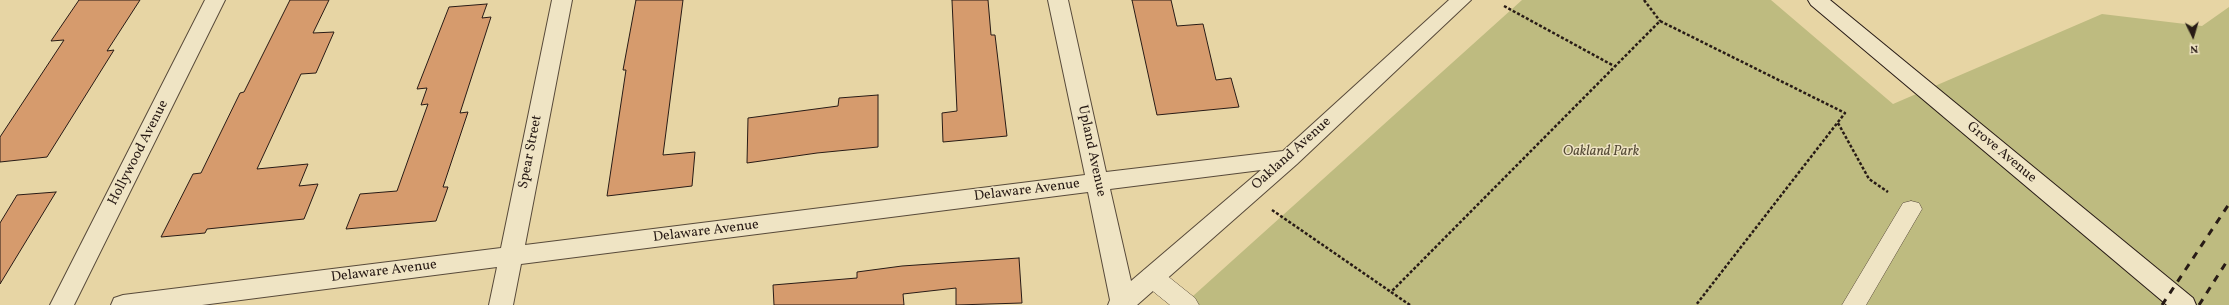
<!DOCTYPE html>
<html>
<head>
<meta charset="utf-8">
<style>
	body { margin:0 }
	#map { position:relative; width:2229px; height:305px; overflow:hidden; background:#e7d5a4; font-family:Vollkorn,serif }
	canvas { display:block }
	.north { position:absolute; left:2173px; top:16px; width:40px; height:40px; -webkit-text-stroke:3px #efe4c4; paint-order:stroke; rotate:175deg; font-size:11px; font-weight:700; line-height:16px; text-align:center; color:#281b16 }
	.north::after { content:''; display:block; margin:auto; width:14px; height:18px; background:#281b16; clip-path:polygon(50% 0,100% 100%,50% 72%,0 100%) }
</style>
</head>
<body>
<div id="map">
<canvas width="2229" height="305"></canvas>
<div class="north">N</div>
</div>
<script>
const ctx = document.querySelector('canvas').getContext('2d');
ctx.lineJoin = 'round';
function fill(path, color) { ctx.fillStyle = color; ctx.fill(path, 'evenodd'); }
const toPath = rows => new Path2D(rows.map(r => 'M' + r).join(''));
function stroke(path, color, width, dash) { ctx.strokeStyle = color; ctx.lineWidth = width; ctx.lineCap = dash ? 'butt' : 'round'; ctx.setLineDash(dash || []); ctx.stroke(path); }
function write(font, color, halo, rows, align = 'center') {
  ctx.font = font + ' Vollkorn,serif'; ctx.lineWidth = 3; ctx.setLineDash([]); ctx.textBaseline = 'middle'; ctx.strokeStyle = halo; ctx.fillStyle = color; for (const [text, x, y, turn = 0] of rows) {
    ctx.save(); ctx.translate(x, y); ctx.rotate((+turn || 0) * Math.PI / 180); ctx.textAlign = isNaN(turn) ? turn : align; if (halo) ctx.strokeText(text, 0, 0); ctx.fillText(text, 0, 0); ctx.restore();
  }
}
fill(toPath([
	[1522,0,1771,0,1893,104,2102,14,2202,26,2229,7,2229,305,1183,305]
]), '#bebb80');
const building = toPath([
	[79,0,140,0,107,51,114,50,47,157,0,162,0,137,64,40,51,41,79,0],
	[290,0,329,0,313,33,334,32,316,73,301,74,257,169,308,164,299,186,318,184,304,219,207,229,205,233,161,237,193,174,201,173,240,93,244,92,290,0],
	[636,0,683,0,663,155,695,152,692,186,607,196,626,70,623,70,636,0],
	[952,0,988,0,991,35,995,35,1007,136,943,142,942,113,957,111,952,0],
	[1132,0,1171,0,1177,26,1203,24,1216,80,1231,78,1239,107,1157,115,1132,0],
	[487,4,482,18,491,17,460,113,468,112,443,187,448,187,436,221,346,229,360,194,397,191,428,104,421,105,427,88,417,89,449,7,487,4],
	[878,95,878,147,817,153,747,163,748,118,838,106,839,98,878,95],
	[56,192,0,284,0,223,17,195,56,192],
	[1019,258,1022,303,956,305,956,288,903,294,904,305,774,305,773,285,857,278,857,272,902,266,1019,258]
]);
fill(building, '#d69b6d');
stroke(building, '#281b16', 1);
const lane = toPath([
	[1911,201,1919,203,1922,209,1866,305,1842,305,1903,203,1911,201],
	[1152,268,1160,270,1195,298,1199,305,1170,305,1144,284,1141,277,1144,270,1152,268]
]);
const street = toPath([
	[205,0,225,0,74,305,50,305,205,0],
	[552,0,572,0,525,245,1085,175,1048,0,1068,0,1106,172,1283,151,1449,0,1471,0,1297,164,1137,305,1108,305,1110,300,1088,192,521,264,513,305,489,305,497,267,202,305,111,305,114,298,123,295,501,248,552,0],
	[1261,170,1131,281,1110,189,1261,170]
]);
const secondary = toPath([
	[1808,0,1830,0,2193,298,2196,305,2167,305,1811,5,1808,0]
]);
stroke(lane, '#584a3a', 1);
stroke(street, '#584a3a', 2);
stroke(secondary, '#281b16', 2);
stroke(toPath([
	[1644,0,1660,21],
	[1504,6,1614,66],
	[1838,123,1869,179,1888,192],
	[1272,210,1391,292],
	[1410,305,1391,292,1660,21,1845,113,1696,305]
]), '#281b16', 2.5, [3, 2]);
fill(lane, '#efe4c4');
fill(street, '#efe4c4');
fill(secondary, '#efe4c4');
stroke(toPath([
	[2162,305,2229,204],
	[2199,305,2229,258]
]), '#281b16', 3, [7, 7]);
write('14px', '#281b16', '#efe4c4', [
	["Upland Avenue",1091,151,78],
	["Spear Street",531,152,-79],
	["Hollywood Avenue",139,153,-63],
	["Grove Avenue",2001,153,40],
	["Oakland Avenue",1292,154,-42],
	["Delaware Avenue",1027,191,-7],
	["Delaware Avenue",706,232,-7],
	["Delaware Avenue",384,272,-7]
]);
write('italic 14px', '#554b36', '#efe4c4', [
	["Oakland Park",1601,152]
]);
</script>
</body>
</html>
